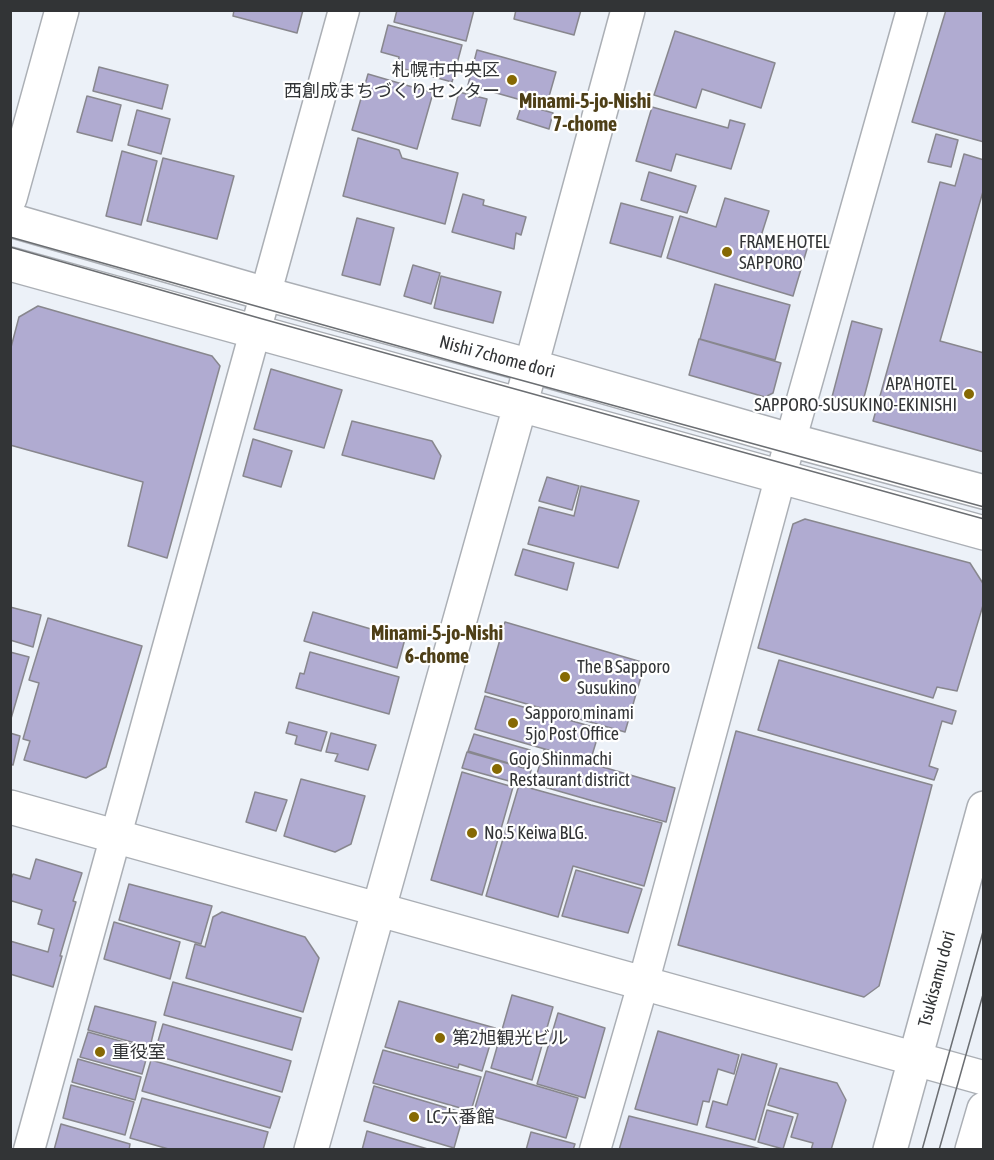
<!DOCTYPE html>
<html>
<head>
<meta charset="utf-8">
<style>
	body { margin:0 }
	#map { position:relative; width:994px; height:1160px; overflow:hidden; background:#ecf1f8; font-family:"Asap Condensed",sans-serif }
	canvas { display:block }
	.frame { position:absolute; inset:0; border:12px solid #323436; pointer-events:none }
</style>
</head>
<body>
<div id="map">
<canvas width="994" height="1160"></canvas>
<div class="frame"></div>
</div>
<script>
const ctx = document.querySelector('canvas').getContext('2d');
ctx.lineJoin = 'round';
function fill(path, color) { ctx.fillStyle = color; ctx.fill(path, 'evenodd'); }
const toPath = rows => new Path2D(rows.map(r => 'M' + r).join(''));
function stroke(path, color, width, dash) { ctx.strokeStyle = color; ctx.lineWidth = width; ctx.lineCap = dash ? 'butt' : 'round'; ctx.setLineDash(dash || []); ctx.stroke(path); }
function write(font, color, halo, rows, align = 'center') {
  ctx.font = font + ' "Asap Condensed","Noto Sans JP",sans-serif'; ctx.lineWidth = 4.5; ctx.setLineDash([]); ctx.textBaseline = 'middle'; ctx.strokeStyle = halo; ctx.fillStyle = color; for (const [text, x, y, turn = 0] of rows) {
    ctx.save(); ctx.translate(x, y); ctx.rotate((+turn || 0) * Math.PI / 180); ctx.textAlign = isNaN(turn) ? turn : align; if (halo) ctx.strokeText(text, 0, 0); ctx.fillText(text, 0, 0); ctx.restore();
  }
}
const building = toPath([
	[234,10,303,10,297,33,233,16,234,10],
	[397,10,474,10,466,41,394,22,397,10],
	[516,10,581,10,574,35,514,19,516,10],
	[946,10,984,10,984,142,912,122,946,10],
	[388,25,462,45,452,82,397,67,399,57,381,52,388,25],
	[675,31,775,63,761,108,702,89,696,108,654,95,675,31],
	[477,50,556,72,546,107,468,85,477,50],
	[99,67,168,85,162,109,93,91,99,67],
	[368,74,433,93,417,149,352,130,368,74],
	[459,92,487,99,480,126,452,119,459,92],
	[87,96,121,105,112,141,77,132,87,96],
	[522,104,553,113,549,129,517,119,522,104],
	[652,107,728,128,730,120,745,124,731,169,676,154,671,171,636,161,652,107],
	[137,110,170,119,161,154,128,145,137,110],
	[936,134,958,140,951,167,928,162,936,134],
	[358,138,399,150,402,158,458,173,445,224,343,196,358,138],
	[122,151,157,161,141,225,106,216,122,151],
	[964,154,984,160,984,188,940,341,984,353,984,452,873,421,940,182,955,186,964,154],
	[163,158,234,176,217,239,147,221,163,158],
	[649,172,696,186,687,213,641,200,649,172],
	[463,194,484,200,483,205,526,217,521,235,516,233,514,249,452,232,463,194],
	[725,198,769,211,761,236,807,249,793,296,667,258,680,216,716,227,725,198],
	[621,203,673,217,661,257,610,243,621,203],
	[357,218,394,228,380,285,342,275,357,218],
	[413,265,440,273,431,304,404,296,413,265],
	[441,276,501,292,493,323,434,308,441,276],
	[715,284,790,305,775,360,700,339,715,284],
	[38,306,212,356,220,366,167,558,128,546,143,482,10,445,10,351,19,317,38,306],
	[852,321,882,329,862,405,832,397,852,321],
	[699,339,781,363,773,393,765,397,689,375,699,339],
	[271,369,342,390,324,448,254,429,271,369],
	[352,421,432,441,441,456,434,479,342,455,352,421],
	[253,439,292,451,281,487,243,476,253,439],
	[547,477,579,486,572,510,539,501,547,477],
	[581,486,639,501,618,568,528,544,539,507,574,516,581,486],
	[805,519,970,563,984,585,984,602,957,691,937,687,933,698,758,648,793,524,805,519],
	[523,549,574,563,567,590,515,575,523,549],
	[10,607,41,615,33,647,10,640,10,607],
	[313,612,405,639,397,668,304,641,313,612],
	[48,618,142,646,106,767,86,778,24,760,30,741,23,739,39,683,29,680,48,618],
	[505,622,645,663,625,732,485,692,505,622],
	[10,652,29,657,10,722,10,652],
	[310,652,399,677,389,714,296,688,300,673,304,674,310,652],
	[779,660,956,711,952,724,942,721,929,766,938,769,934,780,758,730,779,660],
	[485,696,600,729,590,762,475,729,485,696],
	[289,722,327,732,321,751,295,744,297,736,286,733,289,722],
	[736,731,932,785,879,986,864,997,678,945,736,731],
	[10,733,20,736,13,765,10,764,10,733],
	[331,733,376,745,368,770,335,761,338,754,326,752,331,733],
	[474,734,530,750,525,768,468,751,474,734],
	[544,750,675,788,666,822,534,784,544,750],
	[467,752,531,770,527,786,462,768,467,752],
	[462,772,513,787,482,895,431,880,462,772],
	[301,779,365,796,351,844,335,852,284,836,301,779],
	[519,785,591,805,662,823,644,886,573,866,558,917,486,896,519,785],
	[255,792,287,800,276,831,246,822,255,792],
	[36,859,82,873,73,901,76,902,60,956,62,956,53,987,10,974,10,941,48,952,54,929,38,924,42,910,12,901,10,905,10,881,13,874,30,879,36,859],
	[576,870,642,889,628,933,562,916,576,870],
	[129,884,212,906,201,944,119,920,129,884],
	[222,912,305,937,319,958,303,1012,186,978,195,944,205,947,213,917,222,912],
	[114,922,180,942,170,979,104,959,114,922],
	[173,982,301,1018,292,1050,164,1015,173,982],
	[512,995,553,1007,532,1080,491,1068,512,995],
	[399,1001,495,1028,482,1071,459,1064,458,1068,385,1047,399,1001],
	[95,1006,156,1022,150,1047,88,1030,95,1006],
	[558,1013,605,1028,585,1098,537,1084,558,1013],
	[163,1024,291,1061,282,1092,154,1055,163,1024],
	[658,1031,739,1055,734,1074,718,1069,709,1102,703,1101,697,1125,635,1109,658,1031],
	[88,1032,149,1049,142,1074,80,1057,88,1032],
	[383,1050,481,1077,471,1111,373,1083,383,1050],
	[742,1054,777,1064,755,1140,706,1127,713,1101,727,1105,742,1054],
	[78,1059,141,1077,135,1100,72,1082,78,1059],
	[151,1060,280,1097,270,1128,142,1091,151,1060],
	[780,1068,837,1083,846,1100,831,1150,811,1150,813,1143,791,1137,798,1114,768,1105,780,1068],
	[486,1071,578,1098,566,1138,474,1111,486,1071],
	[71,1085,134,1102,125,1135,63,1118,71,1085],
	[374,1086,464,1113,454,1148,364,1121,374,1086],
	[142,1098,268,1132,263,1150,172,1150,130,1138,142,1098],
	[767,1110,793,1117,783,1149,758,1142,767,1110],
	[629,1116,765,1150,619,1150,629,1116],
	[61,1124,130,1144,129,1150,54,1150,61,1124],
	[367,1131,431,1150,362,1150,367,1131],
	[531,1132,575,1144,573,1150,526,1150,531,1132]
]);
fill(building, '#b0abd1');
stroke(building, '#88878e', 1.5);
const street = toPath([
	[29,1150,344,10],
	[595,1150,643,984,787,453,912,10]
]);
const secondary = toPath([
	[10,198,62,10],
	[10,220,266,294,531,366,790,440,984,492],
	[10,264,984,533],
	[10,807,984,1078],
	[311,1150,527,381,628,10],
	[890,1150,984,808],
	[972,1150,984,1109]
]);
stroke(street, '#abafb5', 33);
stroke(secondary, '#abafb5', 36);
stroke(street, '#fff', 30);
stroke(secondary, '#fff', 33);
stroke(toPath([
	[10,237,473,367,984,507],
	[10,247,259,318,984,519],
	[922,1150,984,928],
	[939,1150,984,991]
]), '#6b6e72', 1.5);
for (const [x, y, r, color] of [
	[512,80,6,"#866904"],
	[727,252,6,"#866904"],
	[969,394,6,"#866904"],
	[565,677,6,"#866904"],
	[513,723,6,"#866904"],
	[497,769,6,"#866904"],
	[472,833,6,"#866904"],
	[440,1038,6,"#866904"],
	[100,1052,6,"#866904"],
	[414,1117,6,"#866904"]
]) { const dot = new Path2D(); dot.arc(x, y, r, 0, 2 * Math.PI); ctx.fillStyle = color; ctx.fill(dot); stroke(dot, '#fff', 2); }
write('18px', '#323436', '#fff', [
	["札幌市中央区",500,70,"right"],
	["西創成まちづくりセンター",500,91,"right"],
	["FRAME HOTEL",739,242],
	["SAPPORO",739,263],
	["APA HOTEL",957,384,"right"],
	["SAPPORO-SUSUKINO-EKINISHI",957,405,"right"],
	["The B Sapporo",577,667],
	["Susukino",577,688],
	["Sapporo minami",525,713],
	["5jo Post Office",525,734],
	["Gojo Shinmachi",509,759],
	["Restaurant district",509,780],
	["No.5 Keiwa BLG.",484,833],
	["第2旭観光ビル",452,1038],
	["重役室",112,1052],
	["LC六番館",426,1117]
], 'left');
write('18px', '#323436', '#fff', [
	["Nishi 7chome dori",497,357,15],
	["Tsukisamu dori",937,979,-75]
]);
write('bold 20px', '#4e3f17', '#fff', [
	["Minami-5-jo-Nishi",585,102],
	["7-chome",585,125],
	["Minami-5-jo-Nishi",437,634],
	["6-chome",437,657]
]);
</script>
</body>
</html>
